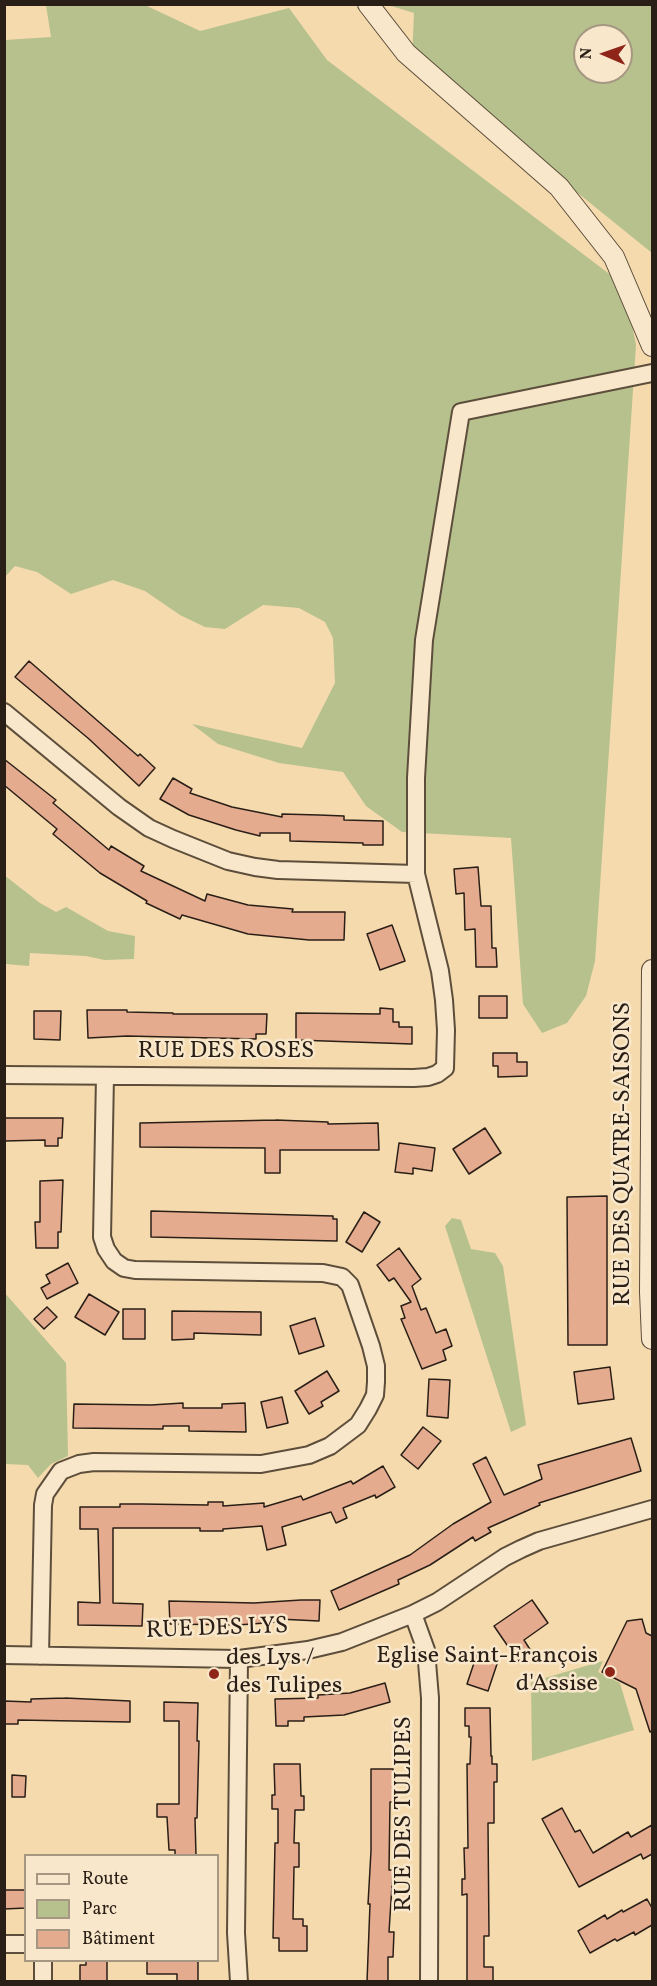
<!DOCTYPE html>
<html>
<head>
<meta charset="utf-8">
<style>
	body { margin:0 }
	#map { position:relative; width:657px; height:1986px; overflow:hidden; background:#f5daad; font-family:Vollkorn,serif }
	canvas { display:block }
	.frame { position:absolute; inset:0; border:6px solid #2a1f17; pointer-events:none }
	.legend { position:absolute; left:24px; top:1854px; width:195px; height:108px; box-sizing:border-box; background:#f8e7ca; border:2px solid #a69782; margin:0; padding:8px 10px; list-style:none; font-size:18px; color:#2a1f17 }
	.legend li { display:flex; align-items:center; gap:12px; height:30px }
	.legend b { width:30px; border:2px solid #a69782 }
	.north { position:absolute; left:573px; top:24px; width:60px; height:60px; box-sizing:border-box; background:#f8e7ca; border:2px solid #a69782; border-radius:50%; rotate:272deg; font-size:16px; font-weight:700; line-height:24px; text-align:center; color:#2a1f17 }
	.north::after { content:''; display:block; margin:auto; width:21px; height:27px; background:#8f2418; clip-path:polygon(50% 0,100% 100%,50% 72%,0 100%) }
</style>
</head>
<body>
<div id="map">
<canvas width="657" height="1986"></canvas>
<div class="frame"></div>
<ul class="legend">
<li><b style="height:8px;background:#f8e7ca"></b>Route</li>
<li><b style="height:16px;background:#b6c18e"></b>Parc</li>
<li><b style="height:16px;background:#e5ab8f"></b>Bâtiment</li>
</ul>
<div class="north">N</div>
</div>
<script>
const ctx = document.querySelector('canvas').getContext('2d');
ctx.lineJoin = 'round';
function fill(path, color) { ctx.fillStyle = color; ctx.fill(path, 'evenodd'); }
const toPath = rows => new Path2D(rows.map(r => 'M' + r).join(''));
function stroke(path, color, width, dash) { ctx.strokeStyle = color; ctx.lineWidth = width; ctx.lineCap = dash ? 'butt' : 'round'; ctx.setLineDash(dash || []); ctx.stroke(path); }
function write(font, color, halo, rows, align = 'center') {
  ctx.font = font + ' Vollkorn,serif'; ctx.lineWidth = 5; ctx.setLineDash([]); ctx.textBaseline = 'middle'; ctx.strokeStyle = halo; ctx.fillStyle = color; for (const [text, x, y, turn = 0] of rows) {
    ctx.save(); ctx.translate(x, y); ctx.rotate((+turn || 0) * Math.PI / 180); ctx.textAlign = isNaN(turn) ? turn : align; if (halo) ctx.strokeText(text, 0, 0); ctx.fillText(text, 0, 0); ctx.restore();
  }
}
fill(toPath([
	[46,5,145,5,200,31,289,8,327,60,616,279,629,310,636,345,595,961,586,996,567,1023,542,1033,523,1004,511,838,402,832,366,806,343,772,279,763,218,744,192,724,302,748,335,683,333,638,325,622,299,608,263,605,225,629,205,627,180,615,145,591,113,580,71,594,37,572,15,566,5,577,5,40,51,37],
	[388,5,652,5,652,253,412,59,414,13],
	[585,36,621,36,621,72,585,72],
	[4,875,40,903,56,912,66,907,108,931,135,936,134,959,105,960,86,956,30,953,29,966,5,964],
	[452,1218,461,1220,471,1249,495,1253,503,1266,526,1425,511,1432,445,1226],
	[4,1292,66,1363,68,1456,51,1464,38,1478,28,1465,5,1464],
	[603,1661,598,1672,620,1683,634,1730,532,1761,531,1682]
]), '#b6c18e');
const building = toPath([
	[29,661,138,756,140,754,155,768,139,786,89,739,15,677,29,661],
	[4,759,56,800,53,803,109,850,111,846,144,866,141,871,205,901,207,894,248,905,293,909,292,912,345,912,344,940,309,940,248,934,182,915,180,919,146,903,147,901,100,873,53,834,57,829,4,785,4,759],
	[173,778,192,789,190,793,232,807,282,817,282,814,319,815,344,816,344,820,383,821,383,845,363,845,363,843,290,841,290,833,260,833,260,836,236,830,189,815,160,799,173,778],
	[478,867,481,906,491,906,492,948,496,948,497,967,476,967,475,929,465,930,464,893,456,894,454,869,478,867],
	[392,925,405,961,380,970,367,934,392,925],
	[479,996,507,996,507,1018,479,1018,479,996],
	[380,1008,393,1009,393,1022,399,1022,399,1027,412,1027,412,1044,296,1040,296,1013,380,1014,380,1008],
	[87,1010,127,1010,127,1012,173,1013,173,1014,267,1014,266,1034,256,1034,256,1039,127,1036,88,1038,87,1010],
	[34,1011,61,1011,60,1040,34,1039,34,1011],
	[493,1053,517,1053,517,1062,527,1062,527,1076,498,1077,498,1066,493,1066,493,1053],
	[4,1118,63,1118,62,1138,58,1138,58,1146,45,1146,45,1140,4,1141,4,1118],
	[276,1120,328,1122,328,1124,378,1123,379,1150,280,1150,280,1173,265,1173,265,1148,140,1147,140,1123,276,1120],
	[485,1128,501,1153,469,1174,453,1149,485,1128],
	[399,1143,435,1148,432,1171,413,1168,413,1174,395,1172,399,1143],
	[63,1180,61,1232,58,1232,58,1248,36,1248,35,1222,40,1222,40,1181,63,1180],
	[607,1196,607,1345,568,1345,567,1197,607,1196],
	[151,1211,333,1216,333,1219,337,1219,337,1241,151,1237,151,1211],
	[364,1212,380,1222,362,1252,346,1242,364,1212],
	[399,1248,421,1279,412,1286,421,1310,426,1308,436,1333,446,1329,452,1346,443,1350,446,1360,422,1369,401,1319,405,1318,401,1306,411,1302,394,1278,389,1281,377,1265,399,1248],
	[68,1263,78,1283,47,1299,41,1288,50,1283,46,1275,68,1263],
	[89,1294,119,1312,105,1335,75,1317,89,1294],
	[47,1307,57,1317,44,1329,34,1319,47,1307],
	[123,1309,145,1309,145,1339,123,1339,123,1309],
	[172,1311,261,1312,261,1335,194,1333,194,1339,172,1340,172,1311],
	[315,1318,324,1346,299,1354,290,1326,315,1318],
	[610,1367,614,1399,578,1404,574,1372,610,1367],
	[327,1371,339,1391,321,1402,323,1406,309,1414,295,1391,327,1371],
	[429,1379,450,1380,448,1418,427,1416,429,1379],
	[282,1397,288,1423,267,1428,261,1402,282,1397],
	[183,1403,183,1408,222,1408,222,1404,245,1403,246,1432,189,1431,189,1426,163,1426,163,1429,73,1428,74,1404,151,1405,183,1403],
	[423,1427,441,1441,418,1469,401,1455,423,1427],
	[631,1438,641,1471,539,1503,540,1505,488,1528,491,1532,475,1541,473,1537,430,1565,398,1580,399,1584,339,1610,331,1591,410,1555,453,1524,491,1502,473,1464,486,1457,504,1495,542,1479,538,1465,631,1438],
	[383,1466,395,1487,376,1498,375,1495,343,1508,347,1518,336,1523,331,1512,282,1527,286,1545,267,1550,262,1526,223,1529,223,1531,200,1531,200,1528,113,1528,113,1603,143,1604,142,1626,78,1625,78,1602,100,1603,98,1529,80,1529,80,1507,120,1507,120,1504,142,1504,208,1505,208,1502,223,1502,223,1506,264,1503,264,1507,301,1496,303,1500,351,1481,353,1484,383,1466],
	[301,1600,320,1600,319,1621,278,1619,278,1622,238,1625,170,1624,169,1601,254,1603,301,1600],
	[532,1600,548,1623,524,1640,531,1651,518,1661,494,1626,532,1600],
	[642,1619,646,1633,652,1636,652,1731,650,1732,636,1689,602,1672,627,1621,642,1619],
	[477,1654,498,1661,488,1691,467,1684,477,1654],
	[385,1683,390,1702,344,1715,304,1717,304,1721,288,1721,288,1726,276,1726,275,1699,318,1698,318,1695,350,1693,385,1683],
	[65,1698,130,1701,130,1722,18,1720,18,1724,4,1724,4,1701,31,1702,31,1699,65,1698],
	[164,1702,198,1703,197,1741,199,1741,197,1818,195,1818,196,1856,175,1856,175,1850,169,1850,167,1817,157,1817,157,1804,179,1804,179,1721,164,1721,164,1702],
	[465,1708,490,1708,491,1756,492,1756,492,1764,497,1764,497,1782,494,1782,494,1823,488,1823,489,1936,484,1936,484,1967,493,1967,493,1982,467,1982,467,1894,462,1895,462,1879,465,1879,464,1848,468,1848,467,1764,470,1764,471,1737,469,1737,469,1726,465,1726,465,1708],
	[274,1764,300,1764,301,1796,304,1796,304,1810,295,1810,294,1843,299,1843,299,1867,294,1867,293,1919,303,1919,303,1926,307,1926,307,1951,279,1951,279,1938,273,1938,275,1843,278,1843,278,1809,272,1809,272,1795,275,1795,274,1764],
	[371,1769,393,1769,394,1802,390,1802,389,1870,393,1870,389,1932,394,1932,393,1957,388,1957,388,1982,367,1982,370,1904,368,1904,371,1851,371,1769],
	[12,1775,26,1776,25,1797,12,1797,12,1775],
	[562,1808,575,1832,580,1830,593,1853,628,1832,631,1837,652,1825,652,1854,643,1859,641,1854,579,1887,542,1819,562,1808],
	[4,1890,26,1890,26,1908,4,1909,4,1890],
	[647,1899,652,1908,652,1925,635,1935,634,1932,617,1941,615,1939,590,1953,578,1931,605,1915,607,1919,622,1910,623,1912,647,1899],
	[86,1960,107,1960,107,1982,80,1982,80,1965,86,1965,86,1960],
	[147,1960,198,1960,198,1982,177,1982,177,1974,147,1974,147,1960]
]);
fill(building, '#e5ab8f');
stroke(building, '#2a1f17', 1.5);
const minor = toPath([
	[4,712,119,807,149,828,173,839,228,861,255,867,278,870,416,874],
	[4,1075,414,1078,428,1077,437,1074,445,1068,446,1030,444,1000,440,971,416,874,416,778,424,640,461,412,652,373],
	[413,1614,426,1650,430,1698,429,1982],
	[4,1655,239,1659,308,1650,342,1642,413,1614,437,1602,505,1557,521,1549,539,1541,652,1509],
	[40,1656,43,1505,45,1494,61,1471,79,1464,94,1462,261,1464,309,1455,330,1446,358,1425,368,1409,375,1395,376,1382,376,1366,371,1346,350,1285,342,1277,323,1273,135,1270,124,1268,114,1261,106,1249,102,1237,105,1076],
	[4,1944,26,1944],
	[43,1982,43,1960],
	[239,1982,236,1933,239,1659]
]);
const tertiary = toPath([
	[368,4,406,53,559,187,614,257,652,346],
	[652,970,650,1292,652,1339]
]);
stroke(minor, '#5d4e3c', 20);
stroke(tertiary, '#5d4e3c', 22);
stroke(minor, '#f8e7ca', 16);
stroke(tertiary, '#f8e7ca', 20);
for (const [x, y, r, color] of [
	[610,1672,6,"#8f2418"],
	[214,1674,6,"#8f2418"]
]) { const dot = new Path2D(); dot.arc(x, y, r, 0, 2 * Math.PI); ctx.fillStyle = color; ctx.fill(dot); stroke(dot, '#f8e7ca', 2); }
write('24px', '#2a1f17', '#f8e7ca', [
	["RUE DES ROSES",226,1053],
	["RUE DES QUATRE-SAISONS",625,1154,-90],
	["RUE DES LYS",217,1630,-2],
	["RUE DES TULIPES",406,1814,-90]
]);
write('24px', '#2a1f17', '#f8e7ca', [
	["Eglise Saint-François",598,1658],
	["d'Assise",598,1686],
	["des Lys /",226,1660,"left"],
	["des Tulipes",226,1688,"left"]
], 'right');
</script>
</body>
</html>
